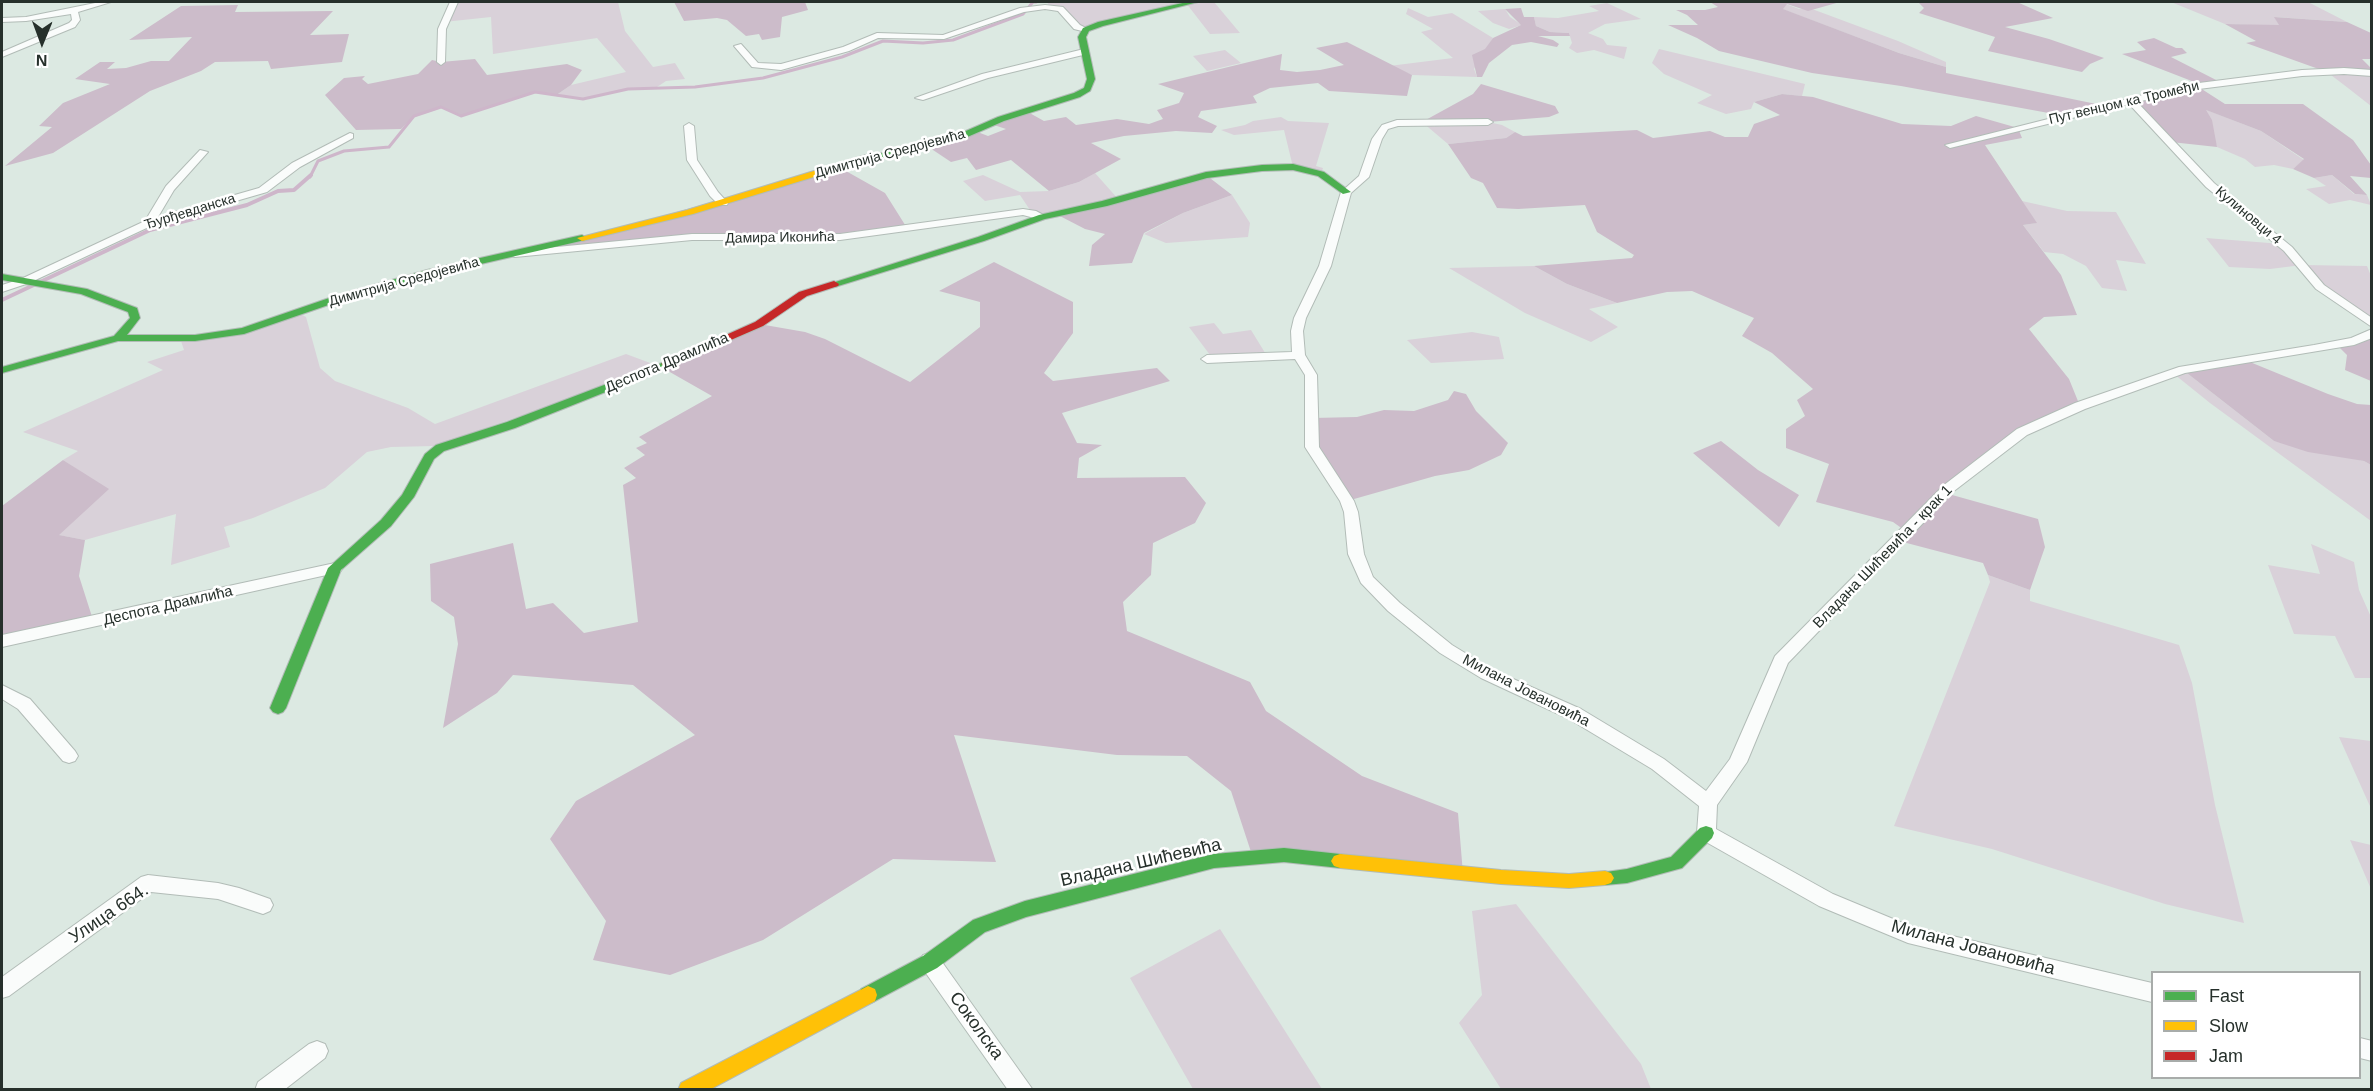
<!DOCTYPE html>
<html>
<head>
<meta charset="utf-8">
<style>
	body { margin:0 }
	#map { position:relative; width:2373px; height:1091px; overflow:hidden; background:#dce9e2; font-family:Helvetica,sans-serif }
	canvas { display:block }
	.frame { position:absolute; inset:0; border:3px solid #26302b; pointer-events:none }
	.legend { position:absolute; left:2151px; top:971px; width:210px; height:108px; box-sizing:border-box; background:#fff; border:2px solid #a8acaa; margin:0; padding:8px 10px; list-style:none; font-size:18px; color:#26302b }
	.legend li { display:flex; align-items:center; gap:12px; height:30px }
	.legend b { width:30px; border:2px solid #a8acaa }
	.north { position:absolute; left:12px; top:12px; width:60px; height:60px; -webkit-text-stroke:4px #fff; paint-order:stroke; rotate:181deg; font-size:16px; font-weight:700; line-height:24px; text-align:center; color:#26302b }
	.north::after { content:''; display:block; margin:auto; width:21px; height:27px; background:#26302b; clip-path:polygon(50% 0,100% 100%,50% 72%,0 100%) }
</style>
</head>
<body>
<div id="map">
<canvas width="2373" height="1091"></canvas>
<div class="frame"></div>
<ul class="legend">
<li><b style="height:8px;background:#4caf50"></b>Fast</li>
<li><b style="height:8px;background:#ffc107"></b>Slow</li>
<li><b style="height:8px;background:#c62828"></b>Jam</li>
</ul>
<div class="north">N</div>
</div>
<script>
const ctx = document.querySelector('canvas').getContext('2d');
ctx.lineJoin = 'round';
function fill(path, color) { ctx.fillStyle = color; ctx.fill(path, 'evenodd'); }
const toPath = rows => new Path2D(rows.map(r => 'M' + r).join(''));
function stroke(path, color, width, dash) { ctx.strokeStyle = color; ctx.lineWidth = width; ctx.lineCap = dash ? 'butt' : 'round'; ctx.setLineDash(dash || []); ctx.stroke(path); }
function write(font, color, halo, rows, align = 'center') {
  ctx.font = font + ' Helvetica,sans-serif'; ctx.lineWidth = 5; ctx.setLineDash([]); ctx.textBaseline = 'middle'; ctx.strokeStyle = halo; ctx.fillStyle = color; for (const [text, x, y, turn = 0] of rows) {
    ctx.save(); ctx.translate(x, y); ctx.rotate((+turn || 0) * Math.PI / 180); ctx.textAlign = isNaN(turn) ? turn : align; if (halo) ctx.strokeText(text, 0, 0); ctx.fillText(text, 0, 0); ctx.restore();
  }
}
fill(toPath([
	[454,2,618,2,625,31,653,67,675,63,685,79,666,81,657,87,628,89,583,99,555,96,571,85,626,72,597,38,493,54,491,17,444,22],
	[1047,2,1214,2,1240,33,1210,34,1186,3,1086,30,1060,9,1050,7],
	[2171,2,2308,2,2347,22,2275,17,2280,26,2225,24],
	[1607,3,1641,19,1605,24,1588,33,1603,39,1607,45,1627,47,1624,59,1594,50,1577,53,1569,48,1572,43,1569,33,1550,32,1536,26,1534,17,1558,18,1599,11,1589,6],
	[1786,4,1799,9,1812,9,1898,41,1946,62,1946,67,1899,53,1782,9],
	[1408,8,1428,17,1452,13,1493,38,1474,69,1477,77,1412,75,1389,66,1453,58,1421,32,1433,29,1406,14],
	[1505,9,1510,17,1522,25,1509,29,1493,23,1478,11],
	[1659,49,1805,84,1802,96,1782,94,1754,102,1751,109,1726,114,1697,103,1712,95,1664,74,1652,63],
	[1225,50,1241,63,1207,71,1193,56],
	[2327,72,2371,73,2371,106,2348,88],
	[2204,109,2261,131,2304,160,2293,169,2274,165,2255,167,2245,159,2217,147],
	[1281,117,1288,121,1329,123,1316,166,1323,168,1321,174,1293,167,1284,130,1234,135,1221,130,1245,125,1253,121],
	[1422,122,1488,122,1502,125,1515,132,1506,138,1448,144],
	[1095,173,1119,200,1042,217,1032,213,1020,195,985,201,963,181,983,175,1020,192,1049,191,1079,182],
	[2332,175,2354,194,2367,195,2371,205,2350,200,2329,204,2306,189,2326,186,2314,178],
	[1232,195,1250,223,1248,237,1166,243,1144,234,1183,213],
	[2022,201,2067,211,2116,212,2146,264,2116,260,2127,291,2102,288,2086,266,2063,254,2044,252,2023,225,2036,223],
	[2206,238,2282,244,2302,265,2367,266,2371,276,2371,324,2320,287,2302,265,2270,269,2229,267],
	[1534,266,1567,284,1617,303,1589,309,1618,327,1591,342,1525,313,1449,268],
	[299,313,306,317,320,368,335,381,408,408,435,424,626,354,661,367,434,446,391,447,367,452,325,488,253,518,224,527,230,547,171,565,176,514,85,540,58,535,78,470,63,460,78,451,23,432,163,370,147,362,184,350,180,338,209,337],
	[1214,323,1223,334,1251,330,1267,356,1213,359,1189,327],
	[1472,332,1499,337,1504,359,1431,363,1407,340],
	[2183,370,2274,441,2364,461,2371,465,2371,521,2210,403,2174,374],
	[2311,544,2354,562,2359,590,2371,617,2371,678,2355,678,2335,636,2294,634,2268,565,2320,574],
	[1988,575,2030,590,2030,601,2179,645,2192,683,2215,805,2244,923,2165,904,1992,849,1894,826,1990,582],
	[2339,737,2371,741,2371,808,2369,804],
	[2350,840,2371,845,2371,889],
	[1516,904,1641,1064,1651,1089,1501,1089,1459,1023,1482,995,1472,911],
	[1220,929,1322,1089,1193,1089,1130,978]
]), '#d9d1d9');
fill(toPath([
	[674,2,805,2,808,10,782,17,780,37,762,40,759,34,746,36,727,20,717,18,684,21],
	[1710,2,1840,2,1808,11,1787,4,1783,9,1899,53,1946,67,1946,73,2106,106,2065,116,1901,86,1812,73,1719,51,1697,38,1668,25,1698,25,1687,15,1676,10,1705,10,1718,7],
	[1918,2,2017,2,2053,18,2005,27,2049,39,2104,58,2090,64,2082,72,1988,51,1995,37,1919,13,1924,8],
	[238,5,235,12,333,11,310,35,349,34,342,62,271,69,268,61,215,62,201,71,150,91,53,153,5,166,52,127,39,126,63,103,110,84,75,79,100,62,115,62,107,69,126,68,151,61,169,61,192,37,129,40,181,6],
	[1521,8,1524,17,1534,17,1536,26,1550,32,1569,33,1570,36,1538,36,1553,40,1559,44,1557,47,1531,42,1512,45,1489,63,1482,77,1477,77,1472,55,1485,49,1493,38,1521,25,1505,9],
	[2274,17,2347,22,2371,33,2371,59,2362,59,2371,68,2371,73,2327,72,2246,43,2256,41,2225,24,2279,25],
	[2154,38,2176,48,2182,48,2187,53,2171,57,2222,83,2202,85,2122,54,2146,50,2137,42],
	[1347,42,1412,75,1407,96,1329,91,1318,83,1270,88,1253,96,1257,103,1201,111,1198,117,1217,126,1212,133,1176,131,1124,136,1091,143,1121,159,1079,182,1049,191,1011,160,976,170,967,158,951,162,924,144,975,131,988,136,1006,129,991,124,1026,111,1044,121,1066,117,1076,125,1117,119,1149,124,1163,119,1157,110,1179,103,1184,93,1158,84,1282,54,1280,70,1297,72,1320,70,1344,65,1316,48],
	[475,59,487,75,567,64,582,70,571,85,555,96,535,92,461,116,441,107,414,116,401,129,356,130,325,95,344,78,365,76,362,79,368,84,418,74,432,60,441,62],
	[1481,84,1555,106,1559,113,1549,117,1488,122,1422,122,1473,94],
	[2197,86,2225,104,2303,104,2353,140,2371,165,2371,178,2350,176,2367,195,2355,194,2332,175,2314,178,2293,169,2304,159,2261,131,2206,110,2212,120,2217,147,2171,142,2131,100],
	[1782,94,1813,97,1902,124,1951,126,1976,116,2018,128,2022,138,1985,145,2037,223,2023,225,2061,275,2077,315,2044,317,2029,329,2069,379,2080,406,2022,432,1945,493,2038,519,2045,547,2030,590,1988,575,1983,563,1899,541,1907,532,1893,522,1816,502,1829,464,1786,448,1786,429,1805,416,1797,400,1813,389,1772,353,1742,336,1754,318,1692,291,1667,292,1617,303,1567,284,1534,266,1632,258,1634,255,1597,232,1585,205,1518,209,1497,208,1483,183,1471,178,1448,144,1506,138,1515,132,1523,136,1637,130,1653,138,1710,131,1725,137,1748,137,1754,124,1780,115,1754,102],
	[837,166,885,193,907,228,864,235,692,237,527,255],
	[1206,175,1232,195,1183,213,1144,233,1132,263,1089,266,1092,245,1105,234,1085,229,1056,214],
	[994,262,1073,302,1073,333,1044,373,1053,381,1157,368,1170,381,1062,413,1077,443,1102,445,1079,458,1077,478,1185,477,1206,503,1195,523,1153,543,1151,575,1123,602,1127,631,1250,682,1266,711,1362,776,1458,813,1463,874,1253,858,1231,791,1187,756,1117,755,954,735,996,862,893,859,763,940,670,975,593,960,606,921,550,839,576,801,695,735,633,685,513,675,497,693,443,728,458,644,454,617,431,601,430,564,513,543,526,609,553,603,584,633,638,622,623,485,636,478,624,468,645,455,636,448,647,443,639,437,712,396,661,367,759,324,805,332,825,339,910,382,980,327,980,302,939,291],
	[2371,333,2371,381,2345,370,2347,355,2336,344],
	[2245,360,2328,394,2357,404,2371,405,2371,465,2364,461,2308,452,2274,441,2183,370],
	[1454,391,1466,394,1476,411,1508,443,1501,455,1469,470,1435,476,1347,501,1311,432,1313,418,1357,417,1384,410,1414,411,1448,400],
	[1721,441,1758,470,1799,495,1779,527,1693,453],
	[63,460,109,489,59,535,85,540,79,576,94,623,2,641,2,506]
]), '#ccbcca');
stroke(toPath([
	[310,177,318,161,344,151,389,147,414,116,441,107,461,116,535,92,583,99,628,89,695,87,763,78,842,57,883,41,923,43,953,40,1023,14,1033,2,1036,2]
]), '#ceb6ca', 3);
stroke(toPath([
	[2,300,150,230,247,205,278,191,294,190,311,175]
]), '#ceb6ca', 4);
const street = toPath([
	[100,2,111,2,78,12,80,20,75,27,2,57,2,52,69,23,72,20,71,14,26,21,2,22,2,18,26,17,100,2],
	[450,2,458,2,446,29,445,62,441,65,437,62,438,29,450,2],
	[1045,5,1063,7,1080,25,1090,30,1086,32,1074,29,1058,11,1045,9,1024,12,944,39,878,38,849,51,781,70,752,67,734,46,741,44,758,63,781,64,843,47,877,33,943,35,1020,8,1045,5],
	[1084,49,1087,50,1087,54,988,78,923,100,915,98,982,74,1084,49],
	[2344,68,2372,70,2372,76,2344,74,2302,76,2183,91,2137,102,2214,183,2292,247,2324,285,2372,318,2372,327,2316,289,2284,251,2206,187,2129,104,1950,148,1945,145,2183,85,2302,70,2344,68],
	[1397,120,1488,119,1493,122,1488,125,1398,126,1388,129,1382,139,1369,177,1351,193,1331,266,1306,318,1303,331,1305,355,1317,375,1319,447,1354,501,1358,512,1364,554,1373,577,1400,603,1452,645,1493,670,1581,709,1664,759,1706,791,1730,759,1775,656,1944,485,2017,429,2075,403,2179,367,2314,345,2351,338,2372,329,2372,338,2354,345,2185,373,2085,409,2027,435,1954,491,1788,663,1747,762,1717,805,1716,829,1833,894,1910,926,2152,983,2152,1002,1908,943,1819,906,1699,838,1697,833,1699,806,1652,769,1569,719,1481,678,1440,653,1388,611,1361,583,1348,554,1344,512,1340,501,1305,447,1305,375,1295,359,1207,363,1201,359,1207,355,1292,352,1291,331,1294,318,1319,266,1341,192,1359,176,1372,139,1382,125,1397,120],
	[689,123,694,126,697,160,718,192,728,203,727,205,719,205,710,196,687,160,684,126,689,123],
	[350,133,353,134,353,138,300,167,267,192,153,225,29,283,2,292,2,285,21,279,145,221,166,186,200,150,208,152,174,190,158,217,259,188,292,163,350,133],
	[1023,209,1036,211,1047,217,1042,220,1023,215,840,240,692,240,515,257,509,254,515,251,692,234,840,234,1023,209],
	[335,563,340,564,343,568,340,572,2,647,2,635,335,563],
	[2,685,30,699,75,751,78,756,75,761,69,763,63,761,18,709,2,699,2,685],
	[148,875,218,883,239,888,270,899,273,905,270,911,263,914,218,899,151,892,9,996,2,998,2,977,141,877,148,875],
	[930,953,937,955,1033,1090,1008,1090,923,969,920,962,923,955,930,953],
	[2360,1038,2372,1041,2372,1061,2360,1058,2360,1038],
	[317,1041,325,1044,328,1051,325,1058,284,1090,255,1090,258,1082,309,1044,317,1041]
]);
const fast = toPath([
	[1187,2,1198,2,1103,26,1089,31,1086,37,1095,79,1090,91,1080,97,1004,121,965,138,866,161,862,158,959,134,998,117,1074,93,1084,88,1087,79,1078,37,1083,28,1098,22,1187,2],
	[1293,164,1324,172,1351,192,1343,194,1318,176,1293,170,1262,171,1207,178,1107,206,1045,219,984,241,838,286,834,287,829,284,978,237,1039,215,1102,201,1206,172,1262,165,1293,164],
	[582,235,587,238,585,240,433,275,343,300,244,334,195,341,118,341,2,373,2,367,114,336,130,318,128,312,81,294,2,280,2,274,87,289,137,308,140,318,127,335,195,335,242,328,335,296,427,270,582,235],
	[667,361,673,364,671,366,515,428,444,451,434,459,414,497,391,526,341,570,286,708,283,712,278,714,273,712,270,708,328,568,381,520,402,495,425,454,436,445,507,422,667,361],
	[1706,826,1712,828,1714,833,1712,838,1682,868,1627,883,1605,885,1599,883,1596,878,1599,873,1627,869,1671,857,1700,828,1706,826],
	[1284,848,1340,854,1346,856,1349,861,1346,866,1340,868,1284,862,1214,868,1026,917,985,932,937,968,875,1001,868,1004,861,1001,859,995,861,989,923,956,973,920,1025,901,1214,854,1284,848]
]);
const slow = toPath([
	[866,155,870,158,869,160,693,214,582,241,577,238,687,210,866,155],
	[1340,854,1501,870,1569,874,1605,871,1611,873,1614,878,1611,883,1605,885,1569,888,1501,884,1340,868,1334,866,1331,861,1334,856,1340,854],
	[868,986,875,989,877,995,875,1001,709,1090,678,1090,681,1083,868,986]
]);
const jam = toPath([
	[834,281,839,284,838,286,807,296,763,326,671,366,667,367,661,364,755,322,799,292,834,281]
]);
stroke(street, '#b2bcb7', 2);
stroke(fast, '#b2bcb7', 2);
stroke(slow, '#b2bcb7', 2);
stroke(jam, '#b2bcb7', 2);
fill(street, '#fafcfb');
fill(fast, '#4caf50');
fill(slow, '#ffc107');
fill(jam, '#c62828');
write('14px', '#26302b', '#fff', [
	["Пут венцом ка Тромеђи",2124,103,-13],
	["Димитрија Средојевића",890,154,-15],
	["Ђурђевданска",190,212,-17],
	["Кулиновци 4",2248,216,40],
	["Дамира Иконића",780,238,-1],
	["Димитрија Средојевића",404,282,-15]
]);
write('15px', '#26302b', '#fff', [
	["Деспота Драмлића",667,363,-23],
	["Владана Шићевића - крак 1",1883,557,-46],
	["Деспота Драмлића",168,606,-13],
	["Милана Јовановића",1526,691,27]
]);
write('18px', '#26302b', '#fff', [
	["Владана Шићевића",1141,863,-13],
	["Улица 664.",109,914,-34],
	["Милана Јовановића",1973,948,15],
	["Соколска",976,1026,54]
]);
</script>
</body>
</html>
